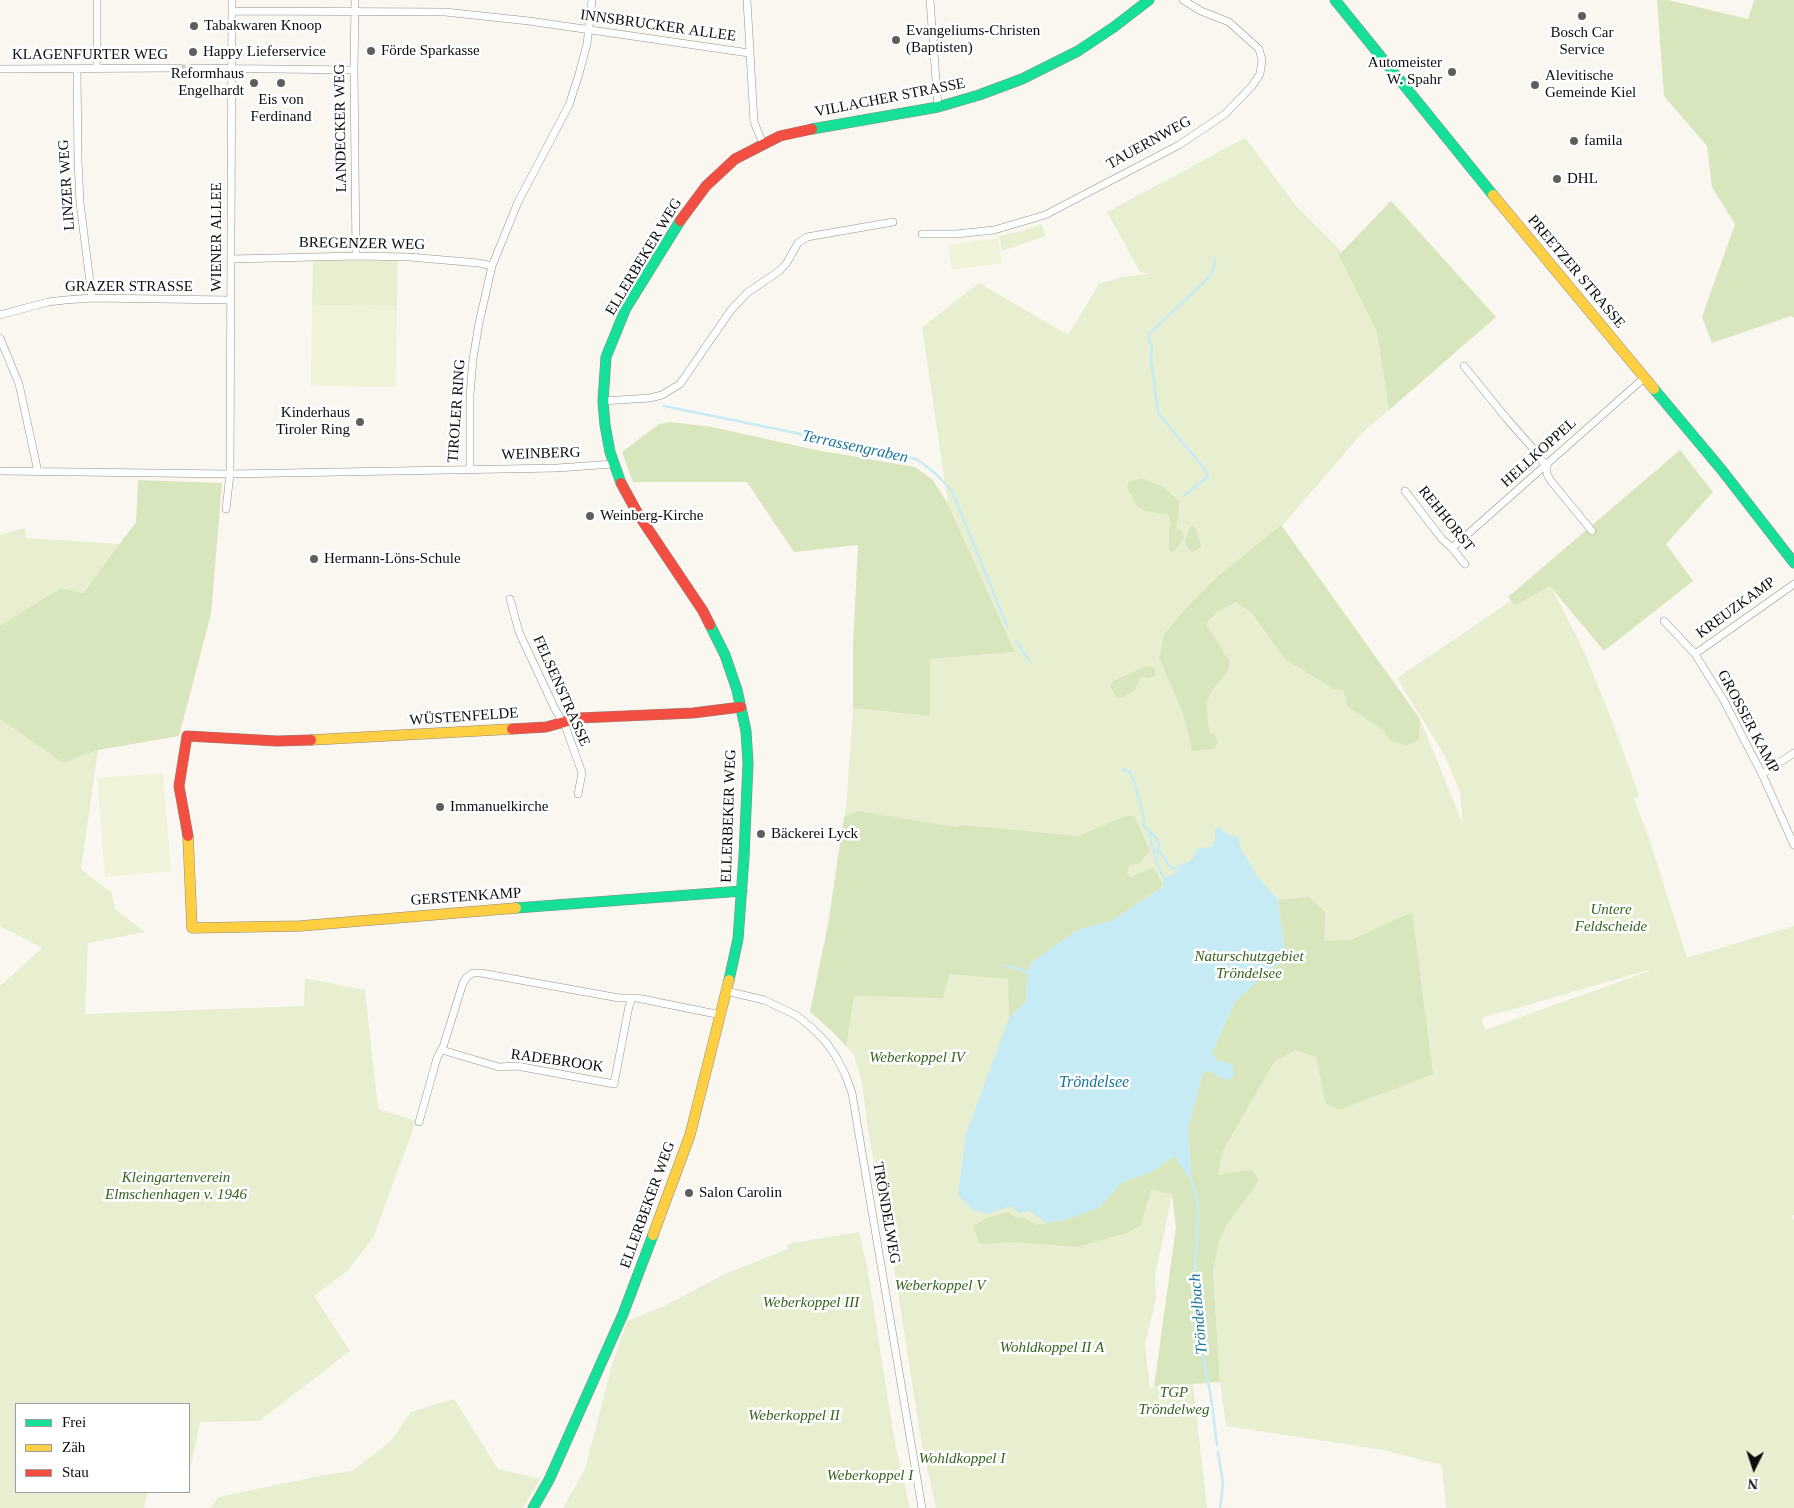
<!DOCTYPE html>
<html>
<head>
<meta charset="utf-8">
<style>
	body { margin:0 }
	#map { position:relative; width:1794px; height:1508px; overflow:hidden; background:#faf7f0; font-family:"Times New Roman",serif }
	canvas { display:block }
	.legend { position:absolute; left:15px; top:1403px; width:175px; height:90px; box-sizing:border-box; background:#fff; border:1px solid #9e9e9e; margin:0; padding:6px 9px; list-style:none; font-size:15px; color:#0c0c0c }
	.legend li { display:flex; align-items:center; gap:10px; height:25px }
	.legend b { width:25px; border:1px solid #9e9e9e }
	.north { position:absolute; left:1729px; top:1443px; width:50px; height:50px; -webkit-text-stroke:4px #fff; paint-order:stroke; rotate:184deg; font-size:14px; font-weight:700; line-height:20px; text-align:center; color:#0c0c0c }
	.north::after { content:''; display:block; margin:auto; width:18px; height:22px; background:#0c0c0c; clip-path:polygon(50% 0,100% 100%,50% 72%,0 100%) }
</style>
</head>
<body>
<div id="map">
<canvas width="1794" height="1508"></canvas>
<ul class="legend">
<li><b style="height:6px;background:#16e098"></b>Frei</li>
<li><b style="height:6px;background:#ffcf43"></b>Zäh</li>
<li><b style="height:6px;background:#f24e42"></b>Stau</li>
</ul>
<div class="north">N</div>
</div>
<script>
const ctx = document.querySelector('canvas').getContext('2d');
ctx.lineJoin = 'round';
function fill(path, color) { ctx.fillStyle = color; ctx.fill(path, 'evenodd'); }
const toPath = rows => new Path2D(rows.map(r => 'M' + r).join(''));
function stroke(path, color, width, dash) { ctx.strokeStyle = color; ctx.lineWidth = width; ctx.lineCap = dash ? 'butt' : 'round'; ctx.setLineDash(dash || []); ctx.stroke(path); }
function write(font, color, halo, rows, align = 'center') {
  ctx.font = font + ' "Times New Roman",serif'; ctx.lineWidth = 5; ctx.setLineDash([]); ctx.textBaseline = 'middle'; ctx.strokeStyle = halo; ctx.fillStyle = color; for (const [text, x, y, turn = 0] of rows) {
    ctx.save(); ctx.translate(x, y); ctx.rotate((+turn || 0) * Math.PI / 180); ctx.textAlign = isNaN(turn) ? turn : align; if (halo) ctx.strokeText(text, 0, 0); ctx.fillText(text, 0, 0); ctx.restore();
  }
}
fill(toPath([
	[1245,138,1297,207,1342,252,1391,201,1496,317,1363,432,1282,526,1420,719,1463,824,1460,792,1445,756,1397,678,1546,577,1583,649,1611,718,1639,795,1634,799,1649,838,1687,958,1794,926,1794,1215,1792,1216,1794,1221,1794,1508,1446,1508,1442,1465,1383,1450,1226,1426,1220,1382,1213,1271,1219,1239,1228,1223,1176,1227,1172,1196,1155,1275,1156,1299,1145,1344,1150,1388,1193,1384,1207,1508,936,1508,920,1434,891,1248,868,1131,862,1083,854,1055,833,1032,810,1012,828,925,846,808,853,708,929,716,930,659,1015,652,948,504,922,327,979,283,1068,335,1099,284,1122,277,1150,274,1140,272,1107,212],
	[1649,970,1649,971,1485,1030,1482,1018],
	[1041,224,1046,236,1002,251,999,236,1026,230],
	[313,260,398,261,397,306,312,305],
	[25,528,26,538,120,544,82,593,0,626,0,535],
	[0,719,63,763,98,750,81,869,112,893,115,909,145,932,88,943,85,1014,304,1006,305,978,365,990,378,1109,416,1121,373,1238,347,1271,314,1296,350,1351,259,1421,200,1422,191,1466,189,1466,189,1404,16,1404,16,1492,148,1492,144,1508,0,1508,0,986,42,948,0,926],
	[859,1232,867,1266,894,1437,910,1508,563,1508,585,1469,612,1365,627,1321,666,1305,725,1274,788,1249,787,1244],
	[454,1399,498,1469,540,1479,523,1508,210,1508,219,1497,324,1475,352,1471,390,1442,411,1412]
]), '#e7efd0');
fill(toPath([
	[1657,0,1668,0,1748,19,1754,0,1794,0,1794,318,1791,316,1712,343,1702,317,1735,224,1712,187,1707,146,1664,96],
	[1391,201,1496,317,1389,410,1377,331,1339,255],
	[671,422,712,427,816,450,915,467,933,480,948,504,1015,652,930,659,930,716,853,708,853,644,858,545,794,552,747,482,633,482,622,452,659,424],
	[1680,450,1713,492,1666,544,1693,581,1604,651,1550,586,1515,605,1508,597],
	[1142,478,1163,487,1179,501,1179,510,1176,528,1183,532,1184,537,1174,552,1169,551,1169,529,1171,525,1169,515,1145,511,1136,506,1132,495,1129,492,1127,486,1129,482],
	[138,480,222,483,211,614,179,736,98,750,63,763,0,719,0,626,61,588,83,593,136,522],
	[1281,525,1420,719,1419,740,1408,745,1391,742,1383,730,1348,707,1343,690,1334,689,1285,659,1252,613,1236,602,1218,611,1206,623,1208,628,1230,662,1228,671,1213,689,1206,702,1209,732,1215,734,1218,742,1214,749,1192,751,1183,713,1159,658,1165,633,1190,604,1214,580],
	[1190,526,1194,527,1196,529,1201,545,1200,548,1193,552,1188,549,1185,541],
	[1146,666,1153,667,1155,669,1155,676,1149,678,1141,677,1134,691,1125,696,1118,698,1115,695,1110,686,1112,682],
	[857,811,956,827,961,825,1078,836,1126,816,1134,816,1150,851,1138,864,1129,865,1127,875,1130,877,1151,868,1155,869,1163,886,1111,921,1077,930,1032,962,1027,972,1026,1001,1009,1018,1008,979,949,974,943,998,854,996,846,1046,833,1032,810,1012,828,925,844,817],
	[1309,897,1325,912,1324,941,1351,940,1412,912,1433,1074,1339,1110,1326,1104,1316,1057,1295,1050,1274,1062,1222,1152,1218,1175,1252,1169,1259,1180,1228,1223,1219,1240,1213,1271,1220,1382,1154,1387,1176,1227,1172,1194,1151,1190,1141,1225,1127,1233,1077,1247,1013,1242,980,1244,973,1226,987,1218,1008,1212,1015,1217,1025,1218,1036,1225,1065,1220,1100,1207,1121,1183,1152,1171,1175,1156,1192,1181,1188,1129,1203,1073,1209,1071,1217,1076,1232,1064,1216,1060,1212,1053,1235,1002,1273,967,1283,963,1285,949,1278,900]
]), '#d8e6be');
fill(toPath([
	[998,238,1002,263,952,270,948,245],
	[312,305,397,306,396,387,311,386],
	[163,773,171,871,105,877,97,778]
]), '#f0f3d9');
fill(toPath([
	[1218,827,1231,836,1235,836,1239,839,1240,847,1257,876,1278,900,1285,950,1283,963,1273,967,1235,1002,1212,1053,1216,1060,1232,1064,1235,1075,1228,1081,1209,1071,1203,1073,1188,1129,1192,1182,1174,1156,1153,1171,1121,1183,1100,1207,1065,1220,1047,1223,1029,1211,1020,1213,1010,1206,987,1214,972,1210,958,1195,966,1134,1009,1018,1026,1001,1027,972,1032,962,1077,930,1111,921,1163,887,1164,879,1175,873,1193,858,1198,848,1211,847,1215,841,1215,828]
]), '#c6ebf4');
stroke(toPath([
	[664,406,899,454,918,460,935,473,952,491,1007,626],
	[1184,496,1208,476,1207,472,1158,413,1151,360,1152,347,1149,339,1149,334,1208,278,1213,270,1215,259],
	[1016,641,1030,662],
	[1123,769,1130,772,1134,781,1143,814,1144,826,1156,838,1159,844,1158,851,1165,858,1168,865,1174,869,1185,864],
	[1149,833,1157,863,1164,879],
	[1005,965,1027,972],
	[1192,1182,1199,1207,1195,1269,1198,1331,1211,1397,1217,1445],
	[1218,1452,1223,1484,1220,1508]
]), '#c6ebf4', 2.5);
stroke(toPath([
	[179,68,193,68]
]), '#d6d4ce', 7, [7, 3.5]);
const street = toPath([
	[355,0,354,70,356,256],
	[747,0,754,122,763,144],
	[930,0,938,107],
	[232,11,445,12,529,21,749,53],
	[193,68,354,70],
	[0,69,179,68],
	[77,69,78,160,80,203,92,298],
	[97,69,97,0],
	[922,234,956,234,994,230,1045,215,1179,145,1225,114,1252,86,1260,74,1262,60,1259,49,1229,22,1201,11,1183,0],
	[231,259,356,256,409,257,479,263,492,266],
	[0,315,48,302,65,300,92,298,230,300],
	[0,338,19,384,38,472],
	[1464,366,1507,419,1537,453,1541,460,1547,465],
	[603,401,650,398,662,395,680,384,731,310,747,293,779,271,786,264,798,243,807,237,893,222],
	[1547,465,1547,474,1551,481,1592,531],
	[470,470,470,395,473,359,479,323,492,266,518,202,569,105,579,74,587,44,592,0],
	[0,471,230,474,557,468,614,464],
	[1405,491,1442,539,1452,548,1465,564],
	[226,509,230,474,232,0],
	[1452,548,1644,378],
	[510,599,519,632,555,709,566,728,582,773,578,794],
	[1664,621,1695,654,1723,699,1762,774,1794,845],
	[1695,654,1794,584],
	[1762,774,1794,753],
	[726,991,764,1000,796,1015,812,1028,825,1041,835,1055,845,1074,852,1093,922,1508],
	[442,1050,499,1067,517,1066,614,1084,629,1006,632,999],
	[419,1122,437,1058,443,1047,463,983,467,977,473,973,481,973,619,998,637,998,721,1015]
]);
const fast = toPath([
	[1335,0,1493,195],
	[812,129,938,107,979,95,1022,79,1078,51,1114,27,1149,0],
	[1654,389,1721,469,1794,563],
	[621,483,610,452,605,425,603,401,606,357,626,308,680,221],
	[710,625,725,655,737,690,746,731,748,763,744,857,738,939,729,980],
	[516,908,742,891],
	[533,1508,549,1480,623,1314,653,1235]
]);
const slow = toPath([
	[1493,195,1654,389],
	[311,740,512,729],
	[188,836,192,928,300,926,516,908],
	[653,1235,690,1135,729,980]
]);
const jam = toPath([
	[680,221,706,186,735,159,780,136,812,129],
	[621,483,638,514,703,611,710,625],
	[512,729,546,727,579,718,693,713,741,707],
	[188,836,179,786,187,736,277,741,311,740]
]);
stroke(street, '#93928f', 8);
stroke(fast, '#8a8885', 11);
stroke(slow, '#8a8885', 11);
stroke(jam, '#8a8885', 11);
stroke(street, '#fefefd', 7);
stroke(fast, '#16e098', 10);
stroke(slow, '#ffcf43', 10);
stroke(jam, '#f24e42', 10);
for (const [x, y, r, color] of [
	[1582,16,5,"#5f5e5c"],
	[194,26,5,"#5f5e5c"],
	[896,40,5,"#5f5e5c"],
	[371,51,5,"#5f5e5c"],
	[193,52,5,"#5f5e5c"],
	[1452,72,5,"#5f5e5c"],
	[254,83,5,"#5f5e5c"],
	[281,83,5,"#5f5e5c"],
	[1535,85,5,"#5f5e5c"],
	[1574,141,5,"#5f5e5c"],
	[1557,179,5,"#5f5e5c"],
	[360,422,5,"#5f5e5c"],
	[590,516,5,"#5f5e5c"],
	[314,559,5,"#5f5e5c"],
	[440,807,5,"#5f5e5c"],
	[761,834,5,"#5f5e5c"],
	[689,1193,5,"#5f5e5c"]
]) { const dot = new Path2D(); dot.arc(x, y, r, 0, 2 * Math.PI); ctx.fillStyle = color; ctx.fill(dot); stroke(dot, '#fff', 2); }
write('15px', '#0c0c0c', '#fff', [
	["Tabakwaren Knoop",204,26],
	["Evangeliums-Christen",906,31],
	["(Baptisten)",906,48],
	["Bosch Car",1582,33,"center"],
	["Service",1582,50,"center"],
	["Förde Sparkasse",381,51],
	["Happy Lieferservice",203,52],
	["Automeister",1442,63,"right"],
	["W. Spahr",1442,80,"right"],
	["Reformhaus",244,74,"right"],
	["Engelhardt",244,91,"right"],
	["Alevitische",1545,76],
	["Gemeinde Kiel",1545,93],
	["Eis von",281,100,"center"],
	["Ferdinand",281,117,"center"],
	["famila",1584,141],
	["DHL",1567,179],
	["Kinderhaus",350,413,"right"],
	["Tiroler Ring",350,430,"right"],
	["Weinberg-Kirche",600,516],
	["Hermann-Löns-Schule",324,559],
	["Immanuelkirche",450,807],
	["Bäckerei Lyck",771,834],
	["Salon Carolin",699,1193]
], 'left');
write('15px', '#0c0c0c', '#fff', [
	["INNSBRUCKER ALLEE",658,26,8],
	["KLAGENFURTER WEG",90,55],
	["VILLACHER STRASSE",890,98,-11],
	["LANDECKER WEG",341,128,-91],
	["TAUERNWEG",1149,143,-29],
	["LINZER WEG",67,185,-94],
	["WIENER ALLEE",217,237,-90],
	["BREGENZER WEG",362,244,1],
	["ELLERBEKER WEG",644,257,-59],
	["PREETZER STRASSE",1576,272,50],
	["GRAZER STRASSE",129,287],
	["TIROLER RING",457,411,-86],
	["HELLKOPPEL",1539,453,-42],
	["WEINBERG",541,454,-2],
	["REHHORST",1446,519,51],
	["KREUZKAMP",1736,608,-36],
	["FELSENSTRASSE",561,691,66],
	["WÜSTENFELDE",464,717,-4],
	["GROSSER KAMP",1748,722,62],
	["ELLERBEKER WEG",729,816,-88],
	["GERSTENKAMP",466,897,-4],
	["RADEBROOK",557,1061,8],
	["ELLERBEKER WEG",648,1205,-70],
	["TRÖNDELWEG",886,1213,80]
]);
write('italic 15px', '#35631d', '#fff', [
	["Untere",1611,910],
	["Feldscheide",1611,927],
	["Naturschutzgebiet",1249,957],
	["Tröndelsee",1249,974],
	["Weberkoppel IV",917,1058],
	["Kleingartenverein",176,1178],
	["Elmschenhagen v. 1946",176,1195],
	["Weberkoppel V",940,1286],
	["Weberkoppel III",811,1303],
	["Wohldkoppel II A",1052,1348],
	["TGP",1174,1393],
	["Tröndelweg",1174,1410],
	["Weberkoppel II",794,1416],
	["Wohldkoppel I",962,1459],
	["Weberkoppel I",870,1476]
]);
write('italic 16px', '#16759d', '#fff', [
	["Terrassengraben",855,447,12],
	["Tröndelsee",1094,1083],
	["Tröndelbach",1199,1314,-95]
]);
</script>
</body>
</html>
